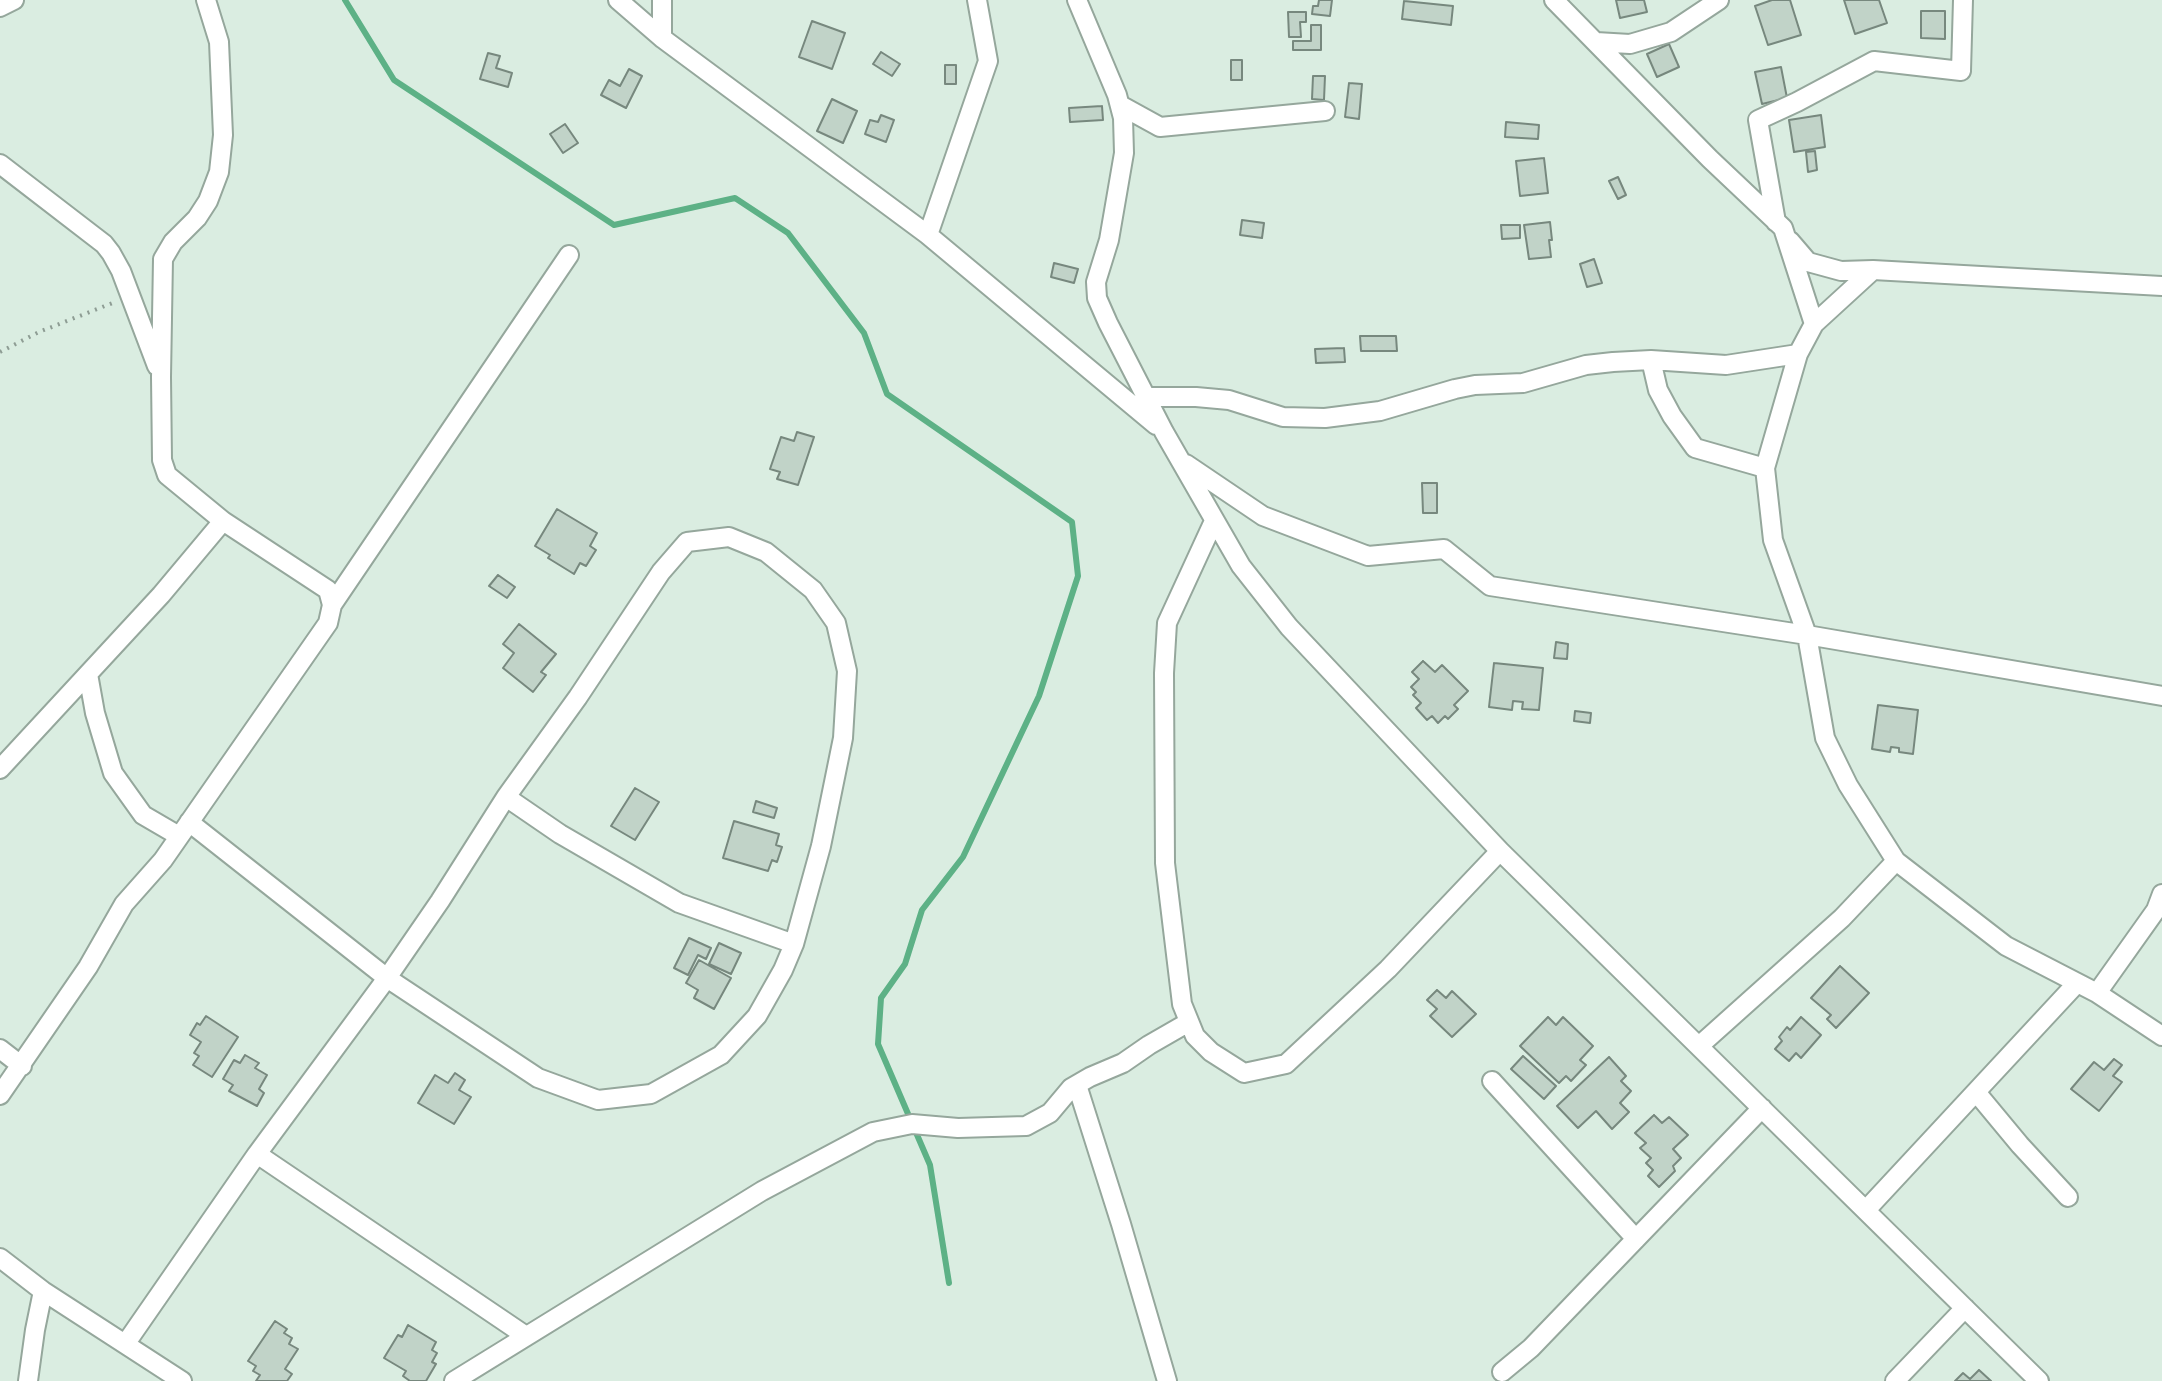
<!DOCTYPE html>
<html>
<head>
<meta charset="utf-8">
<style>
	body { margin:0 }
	canvas { display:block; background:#daede1 }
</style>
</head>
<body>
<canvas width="2162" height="1381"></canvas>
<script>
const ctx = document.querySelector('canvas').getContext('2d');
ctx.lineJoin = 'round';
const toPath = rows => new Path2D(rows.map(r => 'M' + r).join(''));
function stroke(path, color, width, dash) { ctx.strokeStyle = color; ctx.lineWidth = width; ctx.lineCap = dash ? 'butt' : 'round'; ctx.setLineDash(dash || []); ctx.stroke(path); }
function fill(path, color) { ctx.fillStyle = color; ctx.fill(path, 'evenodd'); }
stroke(toPath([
	[345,0,394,80,614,225,735,198,788,233,864,333,887,394,1072,522,1078,576,1039,696,963,857,922,910,905,964,881,998,878,1044,930,1165,949,1283]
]), '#5db186', 6);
const building = toPath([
	[1319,0,1332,0,1330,16,1312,14,1313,6,1318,6,1319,0],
	[1616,0,1644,0,1647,12,1620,18,1616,0],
	[1772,0,1790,0,1801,35,1768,45,1755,6,1772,0],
	[1844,0,1879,0,1887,23,1855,34,1844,0],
	[1404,1,1453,6,1451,25,1402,19,1404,1],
	[1921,11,1945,11,1945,39,1921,38,1921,11],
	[1288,12,1306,12,1306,22,1300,22,1301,37,1289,37,1288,12],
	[812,21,845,33,832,69,799,57,812,21],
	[1311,25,1321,25,1321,50,1293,50,1293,41,1311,41,1311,25],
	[1669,44,1679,67,1657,77,1647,54,1669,44],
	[881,52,900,64,892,76,873,64,881,52],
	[488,53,500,56,496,68,512,73,508,87,480,79,488,53],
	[1231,60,1242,60,1242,80,1231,80,1231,60],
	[945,65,956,65,956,84,945,84,945,65],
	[1781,67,1787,98,1762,104,1755,72,1781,67],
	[629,69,642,76,626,108,601,95,609,80,620,86,629,69],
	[1313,76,1325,76,1324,100,1312,99,1313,76],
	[1349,83,1362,84,1359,119,1345,117,1349,83],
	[832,99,857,111,843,143,817,131,832,99],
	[1102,106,1103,120,1070,122,1069,108,1102,106],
	[881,115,894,120,886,142,865,134,870,120,878,122,881,115],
	[1821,115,1825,147,1794,152,1789,120,1821,115],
	[1506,122,1539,125,1538,139,1505,137,1506,122],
	[565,124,578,143,563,153,550,134,565,124],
	[1815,151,1817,170,1808,172,1806,152,1815,151],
	[1544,158,1548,193,1520,196,1516,161,1544,158],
	[1618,177,1626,195,1618,199,1609,181,1618,177],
	[1242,220,1264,223,1262,238,1240,235,1242,220],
	[1550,222,1552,240,1549,240,1551,257,1529,259,1524,225,1550,222],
	[1501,225,1520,225,1520,238,1502,239,1501,225],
	[1594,259,1602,283,1587,287,1580,264,1594,259],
	[1054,263,1078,269,1074,283,1051,277,1054,263],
	[1360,336,1396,336,1397,351,1361,351,1360,336],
	[1344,348,1345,362,1316,363,1315,349,1344,348],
	[797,432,814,437,798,485,777,479,780,472,770,469,781,437,794,441,797,432],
	[1422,483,1437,483,1437,513,1423,513,1422,483],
	[557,509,597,533,590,546,596,550,586,566,580,563,574,574,548,558,550,555,535,546,557,509],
	[498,575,515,587,507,598,489,586,498,575],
	[519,624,556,654,541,672,546,675,533,692,503,668,514,653,503,644,519,624],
	[1556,642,1568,644,1567,659,1554,658,1556,642],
	[1423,661,1435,672,1442,665,1468,691,1454,705,1458,709,1448,719,1445,716,1438,723,1432,716,1427,720,1416,708,1421,703,1413,695,1416,692,1411,687,1419,679,1412,672,1423,661],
	[1494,663,1543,668,1539,710,1522,709,1523,702,1513,701,1512,710,1489,707,1494,663],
	[1878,705,1918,710,1913,754,1899,752,1899,748,1891,747,1890,752,1872,749,1878,705],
	[1575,711,1591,713,1590,723,1574,721,1575,711],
	[635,788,659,802,635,840,611,826,635,788],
	[756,801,777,808,774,818,753,812,756,801],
	[734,821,779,834,776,845,782,847,777,862,772,860,768,871,723,858,734,821],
	[689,938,711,948,706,959,698,955,688,975,674,968,689,938],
	[719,943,741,953,731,974,709,964,719,943],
	[699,960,731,978,714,1009,694,998,698,990,686,983,699,960],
	[1840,966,1869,993,1836,1028,1827,1019,1831,1015,1811,998,1840,966],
	[1437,990,1446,998,1452,991,1476,1014,1452,1037,1430,1016,1437,1009,1427,1000,1437,990],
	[206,1016,238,1037,212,1077,193,1065,199,1056,194,1053,201,1042,190,1035,197,1023,200,1025,206,1016],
	[1548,1017,1556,1025,1563,1017,1593,1046,1580,1060,1586,1065,1571,1081,1566,1076,1559,1083,1520,1046,1548,1017],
	[1801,1017,1821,1035,1801,1058,1796,1053,1789,1061,1775,1049,1782,1041,1779,1037,1787,1027,1790,1030,1801,1017],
	[245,1055,259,1063,255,1068,267,1075,259,1089,264,1093,257,1106,229,1091,233,1085,223,1079,234,1060,240,1063,245,1055],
	[1523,1056,1556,1086,1544,1099,1511,1069,1523,1056],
	[1609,1057,1626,1076,1621,1081,1631,1091,1620,1103,1629,1112,1612,1129,1596,1111,1578,1128,1557,1106,1609,1057],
	[2114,1059,2122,1065,2113,1076,2122,1082,2099,1111,2071,1089,2094,1062,2104,1070,2114,1059],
	[455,1073,465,1080,459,1090,471,1097,454,1124,418,1103,435,1075,448,1083,455,1073],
	[1654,1115,1662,1123,1669,1117,1688,1135,1673,1149,1681,1158,1673,1166,1675,1171,1659,1187,1648,1176,1653,1170,1646,1163,1651,1158,1640,1148,1646,1143,1635,1133,1654,1115],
	[275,1321,287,1329,284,1333,292,1338,289,1344,298,1349,285,1369,292,1374,287,1381,256,1381,260,1375,253,1371,256,1366,248,1361,275,1321],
	[408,1325,436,1342,432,1350,437,1353,432,1362,436,1364,426,1381,410,1381,403,1376,406,1371,384,1358,398,1335,402,1337,408,1325],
	[1979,1370,1991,1381,1955,1381,1963,1373,1970,1379,1979,1370]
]);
fill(building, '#c1d3c8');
stroke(building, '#77887e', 2);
const minor = toPath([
	[618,0,662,38,928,235,1156,425],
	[1077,0,1117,95,1123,118,1124,153,1109,240,1096,282,1097,298,1108,323,1164,432,1241,566,1289,627,1500,851,2039,1381],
	[1554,0,1710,159,1783,228,1814,324],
	[0,7,14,0],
	[662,38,662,0],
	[1596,42,1630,44,1671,32,1719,0],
	[1120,105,1160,127,1325,111],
	[0,164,104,244,111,253,121,271,157,366],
	[1776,222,1758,120,1797,102,1874,61,1961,71,1963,0],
	[928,235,988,61,977,0],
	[1790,241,1808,262,1841,271,1873,270],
	[1651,360,1658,390,1672,416,1695,448,1765,468,1773,540,1807,635,1825,738,1848,785,1896,861,2006,946,2097,993,2162,1036],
	[1147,397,1196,397,1229,400,1283,417,1325,418,1380,411,1455,389,1475,385,1523,383,1586,365,1613,362,1651,360,1726,365,1798,354,1814,324,1873,270,2162,286],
	[1186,464,1263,516,1368,556,1444,549,1490,586,1807,635,2162,696],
	[1765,468,1798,354],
	[1214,521,1167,623,1164,673,1165,863,1182,1004,1195,1036,1211,1052,1244,1073,1286,1064,1388,969,1500,851],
	[332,605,569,255],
	[88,674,95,713,113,773,143,815,179,836],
	[0,769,161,595,223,521],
	[506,797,560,834,679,903,794,944],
	[2097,993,2156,910,2162,894],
	[1699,1046,1842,918,1896,861],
	[0,1049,22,1066],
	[1492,1081,1636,1239],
	[1077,1085,1121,1224,1167,1381],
	[1976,1092,2020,1145,2068,1197],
	[0,1095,88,967,124,904,163,860,328,623,332,605,328,590,223,521,167,475,162,460,161,377,163,259,173,242,197,218,208,201,219,172,223,135,219,42,206,0],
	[257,1154,526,1336],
	[1866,1210,2077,983],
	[0,1258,43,1291,182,1381],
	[126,1343,257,1154,387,978,440,901,506,797,578,697,661,572,687,542,729,537,766,552,813,590,836,623,847,671,843,738,821,846,794,944,783,970,757,1016,721,1055,651,1094,598,1100,538,1078,387,978,189,822],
	[1502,1372,1531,1348,1762,1108],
	[28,1381,35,1330,43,1291],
	[454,1381,762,1191,873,1132,912,1124,958,1128,1026,1126,1050,1113,1071,1088,1090,1077,1123,1063,1149,1045,1189,1022],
	[1895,1381,1965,1308]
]);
stroke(minor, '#95a79c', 22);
stroke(toPath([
	[0,352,39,332,115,302]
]), '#8e9d94', 4, [2, 6]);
stroke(minor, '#fff', 18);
</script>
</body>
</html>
